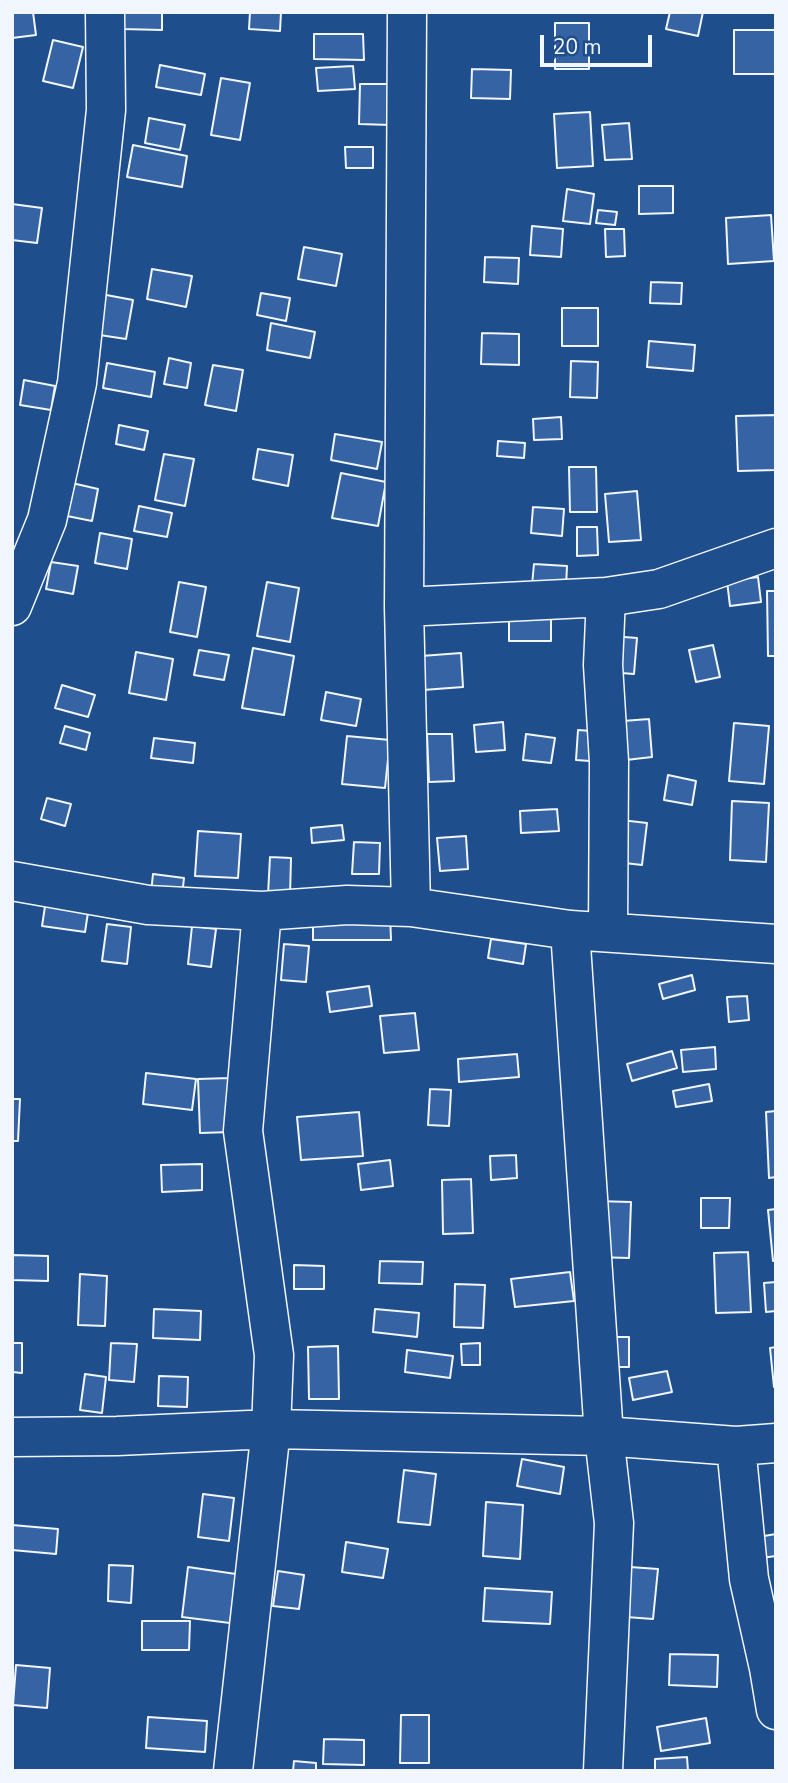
<!DOCTYPE html>
<html>
<head>
<meta charset="utf-8">
<style>
	body { margin:0 }
	#map { position:relative; width:788px; height:1783px; overflow:hidden; background:#1f4e8c; font-family:"Nunito Sans",sans-serif }
	canvas { display:block }
	.frame { position:absolute; inset:0; border:14px solid #f2f6ff; pointer-events:none }
	.scale { position:absolute; left:540px; top:35px; width:112px; height:32px; box-sizing:border-box; border:4px solid #f2f6ff; border-top:0; padding-left:9px; font-size:21px; line-height:24px; white-space:nowrap; color:#f2f6ff; -webkit-text-stroke:5px #1f4e8c; paint-order:stroke }
</style>
</head>
<body>
<div id="map">
<canvas width="788" height="1783"></canvas>
<div class="frame"></div>
<div class="scale">20 m</div>
</div>
<script>
const ctx = document.querySelector('canvas').getContext('2d');
ctx.lineJoin = 'round';
function fill(path, color) { ctx.fillStyle = color; ctx.fill(path, 'evenodd'); }
const toPath = rows => new Path2D(rows.map(r => 'M' + r).join(''));
function stroke(path, color, width, dash) { ctx.strokeStyle = color; ctx.lineWidth = width; ctx.lineCap = dash ? 'butt' : 'round'; ctx.setLineDash(dash || []); ctx.stroke(path); }
const building = toPath([
	[12,12,33,12,36,35,12,38,12,12],
	[123,12,162,12,162,30,122,29,123,12],
	[250,12,281,12,280,31,249,29,250,12],
	[670,12,703,12,698,36,666,29,670,12],
	[555,23,589,23,589,69,555,69,555,23],
	[734,30,775,30,776,74,734,74,734,30],
	[314,34,363,34,364,60,314,59,314,34],
	[53,40,83,47,73,88,43,81,53,40],
	[160,65,205,74,201,95,156,87,160,65],
	[353,66,355,89,318,91,316,68,353,66],
	[472,69,511,70,510,99,471,98,472,69],
	[221,78,250,83,240,140,211,135,221,78],
	[360,84,391,84,391,125,359,124,360,84],
	[590,112,593,166,557,168,554,114,590,112],
	[149,118,185,125,180,150,145,143,149,118],
	[629,123,632,159,605,160,602,125,629,123],
	[133,145,187,156,182,187,127,177,133,145],
	[345,147,373,147,373,168,346,168,345,147],
	[639,186,673,186,673,213,639,214,639,186],
	[567,189,594,194,590,224,563,221,567,189],
	[12,204,42,208,37,243,12,240,12,204],
	[598,210,617,212,615,225,596,223,598,210],
	[771,215,774,261,728,264,726,218,771,215],
	[532,226,563,229,561,257,530,255,532,226],
	[605,229,624,229,625,256,606,257,605,229],
	[304,247,342,254,336,286,298,279,304,247],
	[485,257,519,258,518,284,484,282,485,257],
	[152,269,192,276,186,307,147,299,152,269],
	[651,282,682,283,681,304,650,303,651,282],
	[261,293,290,298,286,321,257,315,261,293],
	[101,294,133,300,126,339,93,334,101,294],
	[562,308,598,308,598,346,562,346,562,308],
	[271,323,315,332,310,358,267,350,271,323],
	[482,333,519,334,519,365,481,364,482,333],
	[649,341,695,345,693,371,647,367,649,341],
	[169,358,191,363,187,388,164,384,169,358],
	[571,361,598,362,597,398,570,397,571,361],
	[107,363,155,372,151,397,103,388,107,363],
	[213,365,243,370,236,411,205,405,213,365],
	[24,380,55,386,51,410,20,405,24,380],
	[776,415,776,470,738,471,736,416,776,415],
	[561,417,562,439,534,440,533,419,561,417],
	[119,425,148,431,144,450,116,444,119,425],
	[335,434,382,442,377,469,331,460,335,434],
	[498,441,525,443,524,458,497,456,498,441],
	[258,449,293,455,288,486,253,479,258,449],
	[164,454,194,459,185,506,155,500,164,454],
	[569,467,596,467,597,512,570,512,569,467],
	[341,473,386,482,378,526,332,518,341,473],
	[72,483,98,489,92,521,67,516,72,483],
	[637,491,641,540,609,542,605,494,637,491],
	[139,506,172,513,167,537,134,531,139,506],
	[533,507,564,509,562,536,531,533,533,507],
	[577,527,597,527,598,555,577,556,577,527],
	[100,533,132,539,127,569,95,563,100,533],
	[51,562,78,566,73,594,46,589,51,562],
	[534,564,567,566,566,587,532,585,534,564],
	[758,577,761,602,730,606,727,581,758,577],
	[179,582,206,587,197,637,170,632,179,582],
	[267,582,299,588,290,642,257,636,267,582],
	[767,591,776,591,776,656,768,656,767,591],
	[509,610,551,610,551,641,509,641,509,610],
	[611,636,637,638,634,674,608,672,611,636],
	[713,645,720,677,696,682,689,650,713,645],
	[253,648,294,656,284,715,242,708,253,648],
	[199,650,229,655,224,680,194,675,199,650],
	[136,652,173,659,166,700,129,693,136,652],
	[461,653,463,687,423,690,421,656,461,653],
	[62,685,95,695,88,717,55,708,62,685],
	[326,692,361,699,356,726,321,720,326,692],
	[649,719,652,757,626,760,623,721,649,719],
	[503,722,505,750,476,752,474,725,503,722],
	[734,723,769,726,764,784,729,781,734,723],
	[65,726,90,733,86,750,60,743,65,726],
	[578,730,605,732,603,762,576,760,578,730],
	[427,734,452,734,454,781,429,782,427,734],
	[526,734,555,738,551,763,523,760,526,734],
	[347,736,390,740,385,788,342,784,347,736],
	[154,738,195,743,193,763,151,758,154,738],
	[668,775,696,781,692,805,664,800,668,775],
	[47,798,71,804,65,826,41,819,47,798],
	[732,801,769,803,766,862,730,860,732,801],
	[557,809,559,831,521,833,520,811,557,809],
	[621,820,647,823,642,865,616,862,621,820],
	[342,825,344,840,312,843,311,828,342,825],
	[198,831,241,834,238,878,195,876,198,831],
	[466,836,468,869,440,871,437,838,466,836],
	[354,842,380,843,379,874,352,874,354,842],
	[270,857,291,858,290,896,268,895,270,857],
	[153,874,184,878,182,896,151,893,153,874],
	[46,900,89,906,85,932,42,926,46,900],
	[390,914,391,940,313,940,313,915,390,914],
	[107,924,131,927,127,964,102,961,107,924],
	[192,926,216,929,211,967,188,964,192,926],
	[491,939,526,944,523,964,488,958,491,939],
	[284,944,309,946,306,982,281,980,284,944],
	[692,975,695,990,663,999,659,984,692,975],
	[369,986,372,1006,330,1012,327,992,369,986],
	[747,996,749,1020,729,1022,727,997,747,996],
	[415,1013,419,1050,384,1053,380,1016,415,1013],
	[715,1047,716,1069,683,1072,681,1050,715,1047],
	[672,1051,677,1068,632,1081,627,1064,672,1051],
	[517,1054,519,1077,459,1082,458,1059,517,1054],
	[146,1073,196,1079,192,1110,143,1104,146,1073],
	[230,1078,232,1132,200,1133,198,1079,230,1078],
	[709,1084,712,1101,676,1107,673,1091,709,1084],
	[430,1089,451,1090,449,1126,428,1125,430,1089],
	[12,1099,20,1099,18,1141,12,1141,12,1099],
	[776,1111,776,1177,769,1178,766,1112,776,1111],
	[359,1112,363,1156,301,1160,297,1117,359,1112],
	[516,1155,517,1178,491,1180,490,1156,516,1155],
	[390,1160,393,1186,361,1190,358,1164,390,1160],
	[202,1164,202,1190,162,1192,161,1165,202,1164],
	[471,1179,473,1233,443,1234,442,1180,471,1179],
	[701,1198,730,1198,729,1228,701,1228,701,1198],
	[595,1201,631,1202,629,1258,594,1257,595,1201],
	[776,1209,776,1260,773,1261,768,1210,776,1209],
	[748,1252,751,1312,716,1313,714,1253,748,1252],
	[12,1255,48,1256,48,1281,12,1280,12,1255],
	[380,1261,423,1262,422,1284,379,1283,380,1261],
	[294,1265,324,1266,324,1289,294,1289,294,1265],
	[570,1272,574,1301,515,1307,511,1279,570,1272],
	[80,1274,107,1276,105,1326,78,1325,80,1274],
	[776,1282,776,1311,766,1312,764,1283,776,1282],
	[455,1284,485,1285,483,1328,454,1327,455,1284],
	[154,1309,201,1311,200,1340,153,1338,154,1309],
	[375,1309,419,1313,417,1337,373,1332,375,1309],
	[606,1337,629,1337,629,1367,606,1367,606,1337],
	[12,1343,22,1343,22,1373,12,1372,12,1343],
	[111,1343,137,1344,134,1382,109,1380,111,1343],
	[480,1343,480,1365,462,1365,461,1344,480,1343],
	[338,1346,339,1399,309,1399,308,1347,338,1346],
	[776,1347,776,1387,774,1387,770,1348,776,1347],
	[407,1350,453,1356,450,1378,405,1372,407,1350],
	[667,1371,672,1392,633,1400,629,1378,667,1371],
	[85,1374,106,1377,102,1413,80,1410,85,1374],
	[159,1376,188,1377,187,1407,158,1406,159,1376],
	[522,1459,564,1467,560,1494,517,1486,522,1459],
	[404,1470,436,1474,430,1525,398,1522,404,1470],
	[203,1494,234,1498,229,1541,198,1537,203,1494],
	[486,1502,523,1505,520,1559,483,1556,486,1502],
	[12,1525,58,1529,56,1554,12,1550,12,1525],
	[776,1534,776,1556,761,1558,758,1537,776,1534],
	[346,1542,388,1549,383,1578,342,1572,346,1542],
	[109,1565,133,1566,131,1603,108,1601,109,1565],
	[188,1567,236,1574,230,1623,182,1617,188,1567],
	[630,1567,658,1569,653,1619,626,1617,630,1567],
	[278,1571,304,1575,299,1609,273,1606,278,1571],
	[485,1588,552,1592,550,1624,483,1621,485,1588],
	[142,1621,190,1621,189,1650,142,1650,142,1621],
	[670,1654,718,1655,717,1687,669,1685,670,1654],
	[16,1665,50,1668,47,1708,13,1705,16,1665],
	[401,1715,429,1715,429,1763,400,1763,401,1715],
	[148,1717,207,1721,205,1752,146,1748,148,1717],
	[706,1718,710,1743,661,1751,657,1727,706,1718],
	[324,1739,364,1740,364,1765,323,1764,324,1739],
	[687,1757,688,1771,655,1771,655,1759,687,1757],
	[294,1761,316,1763,316,1771,293,1771,294,1761]
]);
fill(building, '#3563a3');
stroke(building, '#f2f6ff', 2);
const minor = toPath([
	[407,12,404,607,411,907],
	[606,597,603,665,609,762,608,932],
	[12,606,47,520,77,383,106,110,105,12],
	[404,607,606,597,659,589,776,548],
	[12,881,148,905,262,911,347,905,411,907,570,930,776,944],
	[570,930,604,1436,614,1523,603,1771],
	[12,1437,117,1436,271,1429,604,1436,736,1446,776,1443],
	[736,1446,749,1579,769,1668,776,1710],
	[233,1771,271,1429,274,1355,243,1131,262,911]
]);
stroke(minor, '#f2f6ff', 41);
stroke(minor, '#1f4e8c', 38);
</script>
</body>
</html>
